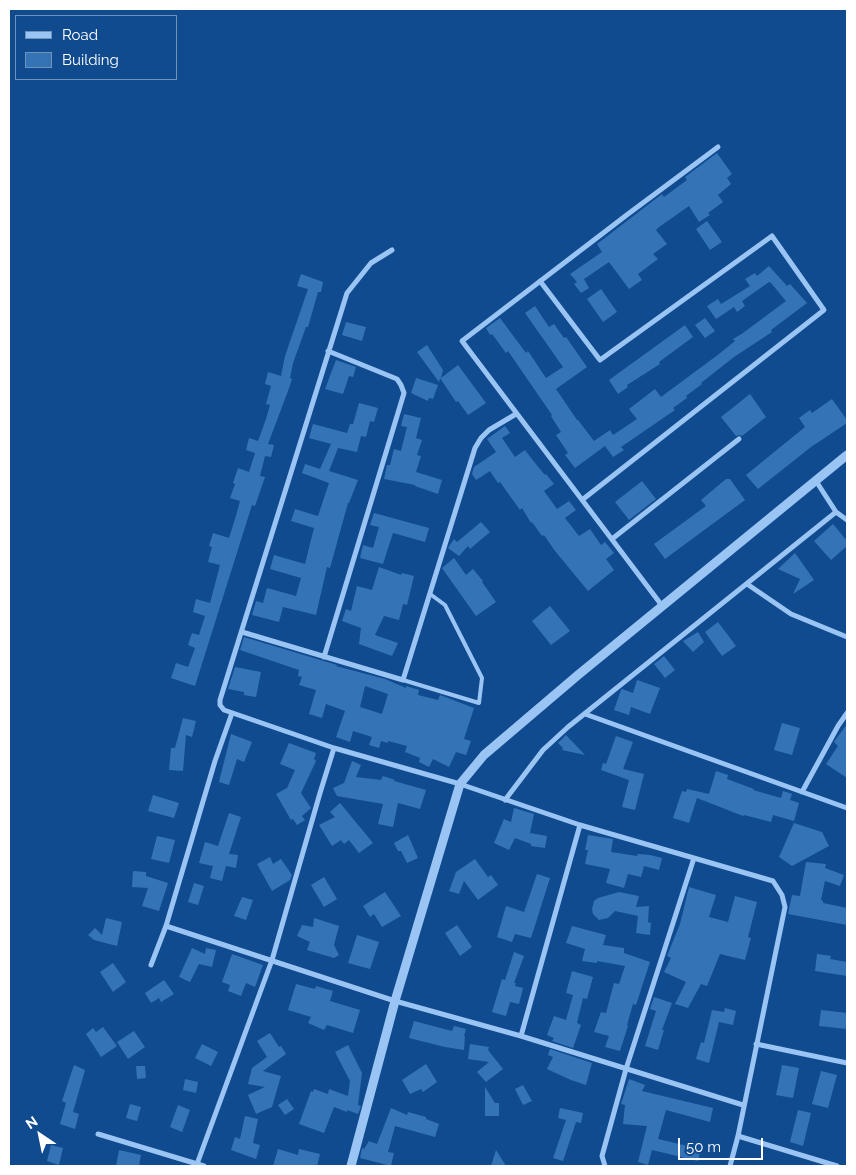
<!DOCTYPE html>
<html>
<head>
<meta charset="utf-8">
<style>
	body { margin:0 }
	#map { position:relative; width:856px; height:1175px; overflow:hidden; background:#104b8f; font-family:Raleway,sans-serif }
	canvas { display:block }
	.frame { position:absolute; inset:0; border:10px solid #fff; pointer-events:none }
	.legend { position:absolute; left:15px; top:15px; width:162px; height:65px; box-sizing:border-box; background:#104b8f; border:1px solid #7093bc; margin:0; padding:6px 9px; list-style:none; font-size:15px; color:#fff }
	.legend li { display:flex; align-items:center; gap:10px; height:25px }
	.legend b { width:25px; border:1px solid #7093bc }
	.north { position:absolute; left:15px; top:1110px; width:50px; height:50px; -webkit-text-stroke:4px #104b8f; paint-order:stroke; rotate:326deg; font-size:14px; font-weight:700; line-height:20px; text-align:center; color:#fff }
	.north::after { content:''; display:block; margin:auto; width:18px; height:22px; background:#fff; clip-path:polygon(50% 0,100% 100%,50% 72%,0 100%) }
	.scale { position:absolute; left:678px; top:1138px; width:85px; height:22px; box-sizing:border-box; border:2px solid #fff; border-top:0; padding-left:6px; font-size:15px; line-height:18px; white-space:nowrap; color:#fff; -webkit-text-stroke:4px #104b8f; paint-order:stroke }
</style>
</head>
<body>
<div id="map">
<canvas width="856" height="1175"></canvas>
<div class="frame"></div>
<ul class="legend">
<li><b style="height:6px;background:#99c4f3"></b>Road</li>
<li><b style="height:14px;background:#3473b6"></b>Building</li>
</ul>
<div class="north">N</div>
<div class="scale">50 m</div>
</div>
<script>
const ctx = document.querySelector('canvas').getContext('2d');
ctx.lineJoin = 'round';
function fill(path, color) { ctx.fillStyle = color; ctx.fill(path, 'evenodd'); }
const toPath = rows => new Path2D(rows.map(r => 'M' + r).join(''));
function stroke(path, color, width, dash) { ctx.strokeStyle = color; ctx.lineWidth = width; ctx.lineCap = dash ? 'butt' : 'round'; ctx.setLineDash(dash || []); ctx.stroke(path); }
fill(toPath([
	[717,153,732,174,727,178,731,184,718,195,723,202,708,213,710,215,699,222,689,206,659,227,656,230,667,244,653,254,658,259,638,274,642,280,629,289,609,262,584,279,589,288,581,293,574,284,577,282,570,274,602,252,597,244,662,194,664,197,687,180,685,177],
	[707,221,722,242,710,250,696,229],
	[769,266,787,286,790,284,807,303,771,330,772,332,734,357,701,383,702,384,686,396,687,398,673,408,675,410,621,447,624,450,613,457,605,446,575,468,565,455,568,453,556,435,561,432,551,416,552,415,508,351,506,353,492,334,490,335,486,328,500,318,526,353,528,351,546,378,563,367,525,313,535,306,549,327,554,324,564,338,566,337,587,367,556,389,577,420,578,420,594,441,610,430,613,435,637,419,629,409,655,389,661,397,719,354,735,341,733,339,743,333,786,301,771,283,769,282,742,301,745,306,737,312,734,307,716,319,707,306,718,299,721,304,750,286,745,279,755,273,757,276],
	[301,274,323,282,321,292,318,292,308,327,306,327,293,363,290,378,292,379,288,391,268,444,274,445,271,457,265,456,260,476,265,477,255,506,252,505,195,686,171,678,176,663,188,667,195,648,188,645,192,633,199,635,205,616,193,612,196,599,210,603,220,565,208,562,212,547,209,546,213,533,229,538,235,519,240,501,230,498,235,484,233,483,238,468,249,472,255,453,246,450,249,438,258,441,266,419,270,405,266,404,271,386,265,384,268,372,281,376,285,356,308,289,297,286],
	[601,289,617,312,603,322,587,299],
	[705,318,715,331,705,338,695,325],
	[346,322,366,327,362,341,342,335],
	[685,325,693,337,659,362,660,364,627,385,628,387,618,394,609,380],
	[427,345,443,370,441,378,458,365,486,403,468,415,458,401,456,402,440,378,439,382,417,352],
	[336,360,356,367,353,377,349,376,343,394,325,389],
	[416,378,438,385,433,399,429,398,428,401,411,393],
	[750,394,766,417,742,436,739,435,736,436,721,417],
	[832,399,847,420,847,423,811,447,758,489,746,475,805,427,799,418,810,410,812,413],
	[359,403,378,408,374,422,370,421,366,437,361,436,357,452,338,448,329,471,358,480,349,503,348,503,330,568,327,567,316,615,283,607,279,622,252,615,256,601,263,603,267,588,296,596,301,578,270,569,274,555,305,564,314,528,291,521,295,509,318,516,329,483,302,473,305,464,320,469,331,444,309,438,313,424,347,433,350,424,353,424],
	[404,414,421,418,416,438,422,440,417,455,421,456,416,472,442,480,438,494,415,486,415,485,384,479,387,465,390,465,394,449,401,451,407,427,401,426],
	[505,426,510,433,502,438,515,457,525,450,535,463,545,475,546,474,554,484,544,491,557,509,569,501,576,510,565,518,579,536,590,529,601,545,605,542,614,553,606,559,614,570,588,591,555,551,544,535,542,536,532,522,531,523,522,508,520,510,500,482,498,483,490,471,476,480,472,474,474,467,496,452,487,439],
	[726,479,730,479,745,500,665,559,654,544,706,506,701,500],
	[642,481,656,499,629,520,615,502],
	[374,513,429,528,425,542,393,533,383,564,360,558,363,545,373,548,379,527,370,525],
	[481,522,490,532,470,549,468,546,459,556,448,548,454,539,457,542],
	[833,524,847,541,847,546,831,560,814,541],
	[795,553,814,580,793,594,800,579,778,569],
	[454,558,466,575,473,569,483,581,482,582,496,602,476,616,442,568],
	[379,567,401,575,402,573,414,576,407,605,403,604,399,620,384,616,375,635,398,643,392,656,359,644,361,628,342,621,346,609,351,611,357,586,372,590],
	[550,606,570,631,551,645,532,621],
	[718,622,736,646,722,656,705,632],
	[698,632,704,642,693,652,683,641],
	[244,637,337,665,336,666,385,679,406,688,406,686,419,690,418,695,438,700,440,695,474,708,464,739,471,741,466,755,456,752,449,767,433,759,429,767,419,762,420,758,405,752,407,746,388,741,388,743,381,741,379,748,369,745,372,737,353,731,350,742,336,737,345,711,326,704,322,718,309,714,316,690,299,685,302,677,298,676,299,670,240,650],
	[365,686,388,694,382,714,360,707],
	[664,656,675,670,665,678,654,664],
	[235,667,261,672,256,697,244,695,244,692,228,689],
	[637,680,660,688,650,714,631,707,629,715,614,710,621,690,622,689,633,693],
	[183,718,196,721,192,737,186,735,183,771,169,770,171,748,175,748],
	[782,723,800,728,792,755,774,750],
	[847,724,847,778,826,764,838,746,834,742],
	[231,734,252,742,244,762,237,759,229,785,219,782],
	[566,735,585,755,562,750,563,748,558,743],
	[616,736,633,742,623,769,644,774,635,810,622,807,629,780,601,770,603,763,606,764],
	[289,743,316,753,314,759,316,761,301,793,311,808,302,816,305,820,297,825,293,819,291,820,276,794,287,788,295,770,280,764],
	[352,761,361,765,356,777,381,780,383,776,395,780,394,781,426,790,420,809,398,803,393,827,378,824,383,804,337,796,333,788,344,783],
	[716,771,728,775,727,779,754,789,753,790,781,798,783,791,792,794,790,800,799,803,794,821,773,815,771,822,744,815,743,816,697,798,689,823,673,818,682,791,686,792,687,789,709,794],
	[153,795,179,803,174,818,148,811],
	[340,803,373,843,359,853,349,840,344,844,341,840,332,846,319,825,335,817,330,812],
	[514,808,534,814,530,833,547,836,545,848,531,846,531,844,515,838,509,850,494,843,504,819,511,822],
	[229,813,241,817,229,854,238,855,236,868,226,866,222,881,210,878,213,866,199,863,205,842,218,846],
	[794,823,822,832,829,846,792,866,779,857],
	[408,835,418,858,407,863,401,851,398,851,394,843],
	[588,835,613,839,611,852,637,856,638,854,650,855,662,858,659,870,644,866,641,877,628,874,624,888,606,883,610,869,585,864,588,850,585,850],
	[157,836,175,840,169,863,151,859],
	[270,857,273,864,281,859,292,875,290,880,272,891,257,864],
	[475,859,488,877,491,875,498,885,478,900,464,881,459,894,449,891,456,872],
	[806,862,826,864,825,868,844,875,840,886,825,881,821,900,823,901,823,903,847,908,847,925,788,914,792,895,800,896],
	[133,871,146,872,146,876,168,883,159,911,142,906,148,888,132,887],
	[537,874,550,878,531,938,515,934,512,942,497,937,506,906,524,912],
	[324,877,337,899,324,907,311,885],
	[194,883,204,886,198,905,188,902],
	[689,887,716,895,709,917,728,922,735,896,757,902,748,937,751,938,745,960,720,954,707,986,701,984,688,1008,675,1004,686,982,664,972,671,958,667,956,680,924],
	[385,892,401,916,382,927,374,914,370,917,363,906],
	[619,892,639,896,636,907,649,906,648,922,651,923,650,935,636,933,638,916,615,911,608,918,599,920,593,914,592,909,594,901,598,898],
	[242,897,253,900,246,920,234,916],
	[106,918,122,922,117,946,94,940,88,935,95,928,102,935],
	[314,918,339,926,334,945,339,955,334,958,307,950,310,942,297,936,302,925,313,927],
	[457,925,472,947,460,956,445,933],
	[572,926,606,935,603,945,624,948,624,953,650,962,636,1005,633,1004,627,1025,628,1026,620,1051,605,1047,609,1036,594,1032,601,1012,606,1013,614,983,619,984,625,966,597,961,597,963,582,961,585,949,566,943],
	[357,935,379,942,370,969,348,963],
	[192,948,205,954,206,948,216,950,212,967,199,964,190,982,179,977],
	[514,952,524,956,514,983,516,983,515,986,523,988,519,1004,510,1002,506,1016,492,1012,502,979,505,980],
	[232,954,263,965,255,987,246,983,241,996,228,991,230,985,222,982],
	[817,954,831,956,830,959,847,962,847,976,815,971],
	[113,963,126,982,113,992,100,972],
	[572,971,593,977,587,999,583,998,577,1023,581,1025,573,1048,552,1041,554,1038,547,1035,554,1016,566,1020,573,995,566,993],
	[164,980,174,994,161,1002,159,998,151,1003,145,993],
	[296,984,315,989,316,986,333,991,330,1001,360,1010,353,1033,327,1025,324,1030,308,1023,311,1017,288,1010],
	[654,997,672,1003,662,1030,664,1030,658,1050,645,1046,656,1011,650,1009],
	[725,1008,736,1011,733,1025,719,1022,709,1063,696,1059,701,1042,704,1043,712,1010,724,1012],
	[821,1010,847,1013,847,1029,819,1026],
	[414,1021,452,1031,454,1026,466,1029,464,1036,465,1036,464,1050,445,1047,409,1038],
	[103,1027,117,1046,101,1057,86,1034,93,1028,96,1032],
	[134,1031,145,1047,128,1059,117,1042],
	[270,1033,279,1047,281,1046,286,1054,263,1071,281,1076,272,1107,256,1114,248,1095,265,1087,248,1084,252,1068,267,1057,257,1041],
	[202,1044,218,1052,211,1066,195,1058],
	[470,1044,489,1047,488,1050,503,1069,486,1082,477,1072,489,1062,468,1059],
	[348,1045,362,1073,358,1105,361,1106,358,1114,347,1110,347,1112,334,1107,324,1133,299,1124,311,1091,313,1092,314,1089,328,1094,329,1089,348,1096,350,1081,335,1052],
	[550,1049,592,1063,586,1085,571,1080,547,1069,553,1057,548,1055],
	[426,1064,437,1082,423,1092,421,1089,410,1094,402,1080],
	[74,1065,85,1070,73,1112,79,1114,75,1129,60,1124,66,1103,62,1101],
	[782,1065,799,1068,793,1098,776,1095],
	[136,1066,145,1066,146,1078,137,1079],
	[821,1071,837,1075,828,1108,812,1104],
	[185,1079,198,1082,196,1093,183,1090],
	[629,1079,645,1085,642,1091,713,1108,710,1122,666,1110,658,1139,701,1149,698,1161,652,1150,648,1165,638,1162,647,1126,623,1124,625,1105,621,1104],
	[523,1085,532,1101,523,1105,515,1089],
	[485,1087,495,1103,499,1103,499,1116,485,1116],
	[287,1099,294,1109,285,1115,278,1105],
	[130,1104,141,1107,137,1121,126,1118],
	[178,1105,190,1110,182,1132,170,1127],
	[391,1108,407,1115,408,1112,426,1117,426,1119,439,1124,435,1137,395,1126,388,1152,394,1153,391,1166,360,1158,362,1148,364,1149,369,1141,377,1144],
	[560,1108,583,1113,581,1123,576,1122,563,1161,553,1158,566,1120,558,1118],
	[798,1110,811,1113,803,1146,790,1142],
	[245,1116,258,1119,253,1143,260,1145,256,1159,231,1150,235,1137,240,1139],
	[51,1145,63,1148,59,1165,47,1161],
	[278,1149,298,1155,299,1149,320,1154,317,1166,273,1166],
	[119,1150,141,1155,139,1166,116,1166],
	[496,1150,506,1166,491,1166]
]), '#3473b6');
stroke(toPath([
	[403,680,479,703,482,678,445,605,430,594]
]), '#99c4f3', 4);
stroke(toPath([
	[392,250,371,263,347,293,220,700,220,705,224,710,334,748,460,784,580,825,773,881,782,895,785,907,738,1136,730,1166],
	[540,281,600,360,772,236,824,310,582,500],
	[816,481,836,512,847,520],
	[612,539,739,439],
	[747,584,791,614,847,637],
	[663,607,462,341,628,214,718,147],
	[242,632,403,680,475,448,481,438,489,430,516,414],
	[324,657,404,393,401,385,397,379,328,351],
	[585,714,847,808],
	[802,792,838,726,847,713],
	[505,800,543,750,568,727,836,512],
	[166,926,395,1001,521,1036,743,1105],
	[151,965,166,926,215,761,232,713],
	[521,1036,580,825],
	[756,1044,847,1063],
	[98,1134,204,1166],
	[738,1136,837,1166],
	[197,1164,272,960,320,793,334,748],
	[605,1166,602,1156,626,1069,694,858]
]), '#99c4f3', 5);
stroke(toPath([
	[351,1166,395,1001,460,784,484,755,578,675,847,455]
]), '#99c4f3', 9);
</script>
</body>
</html>
